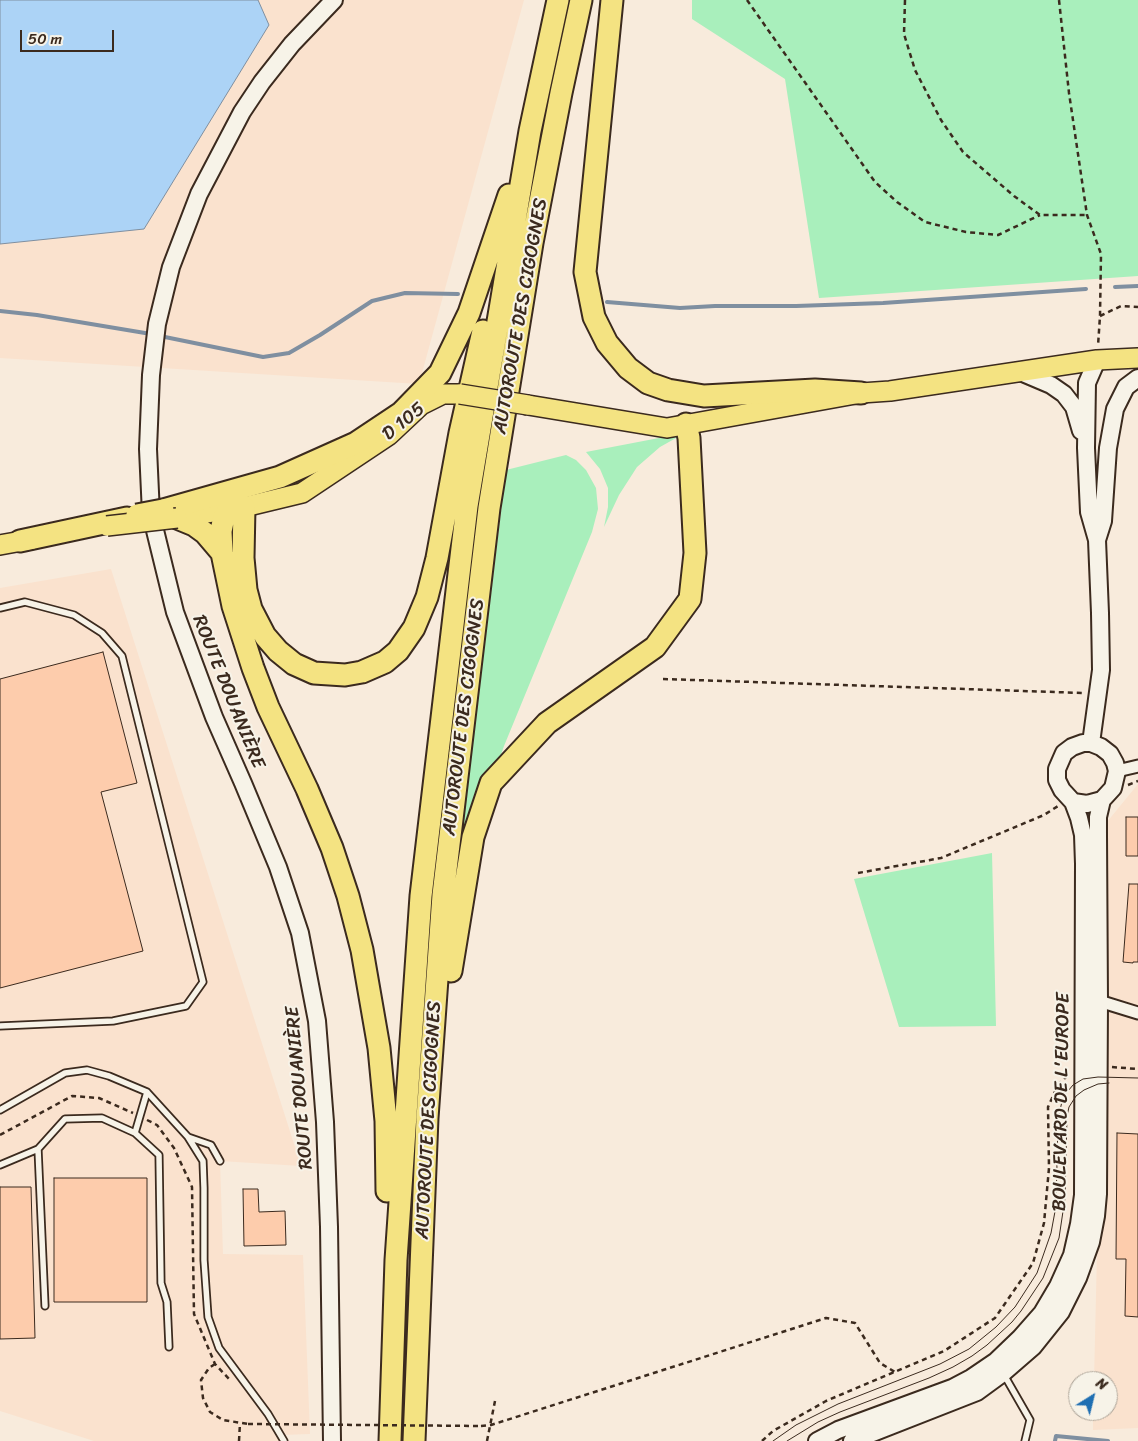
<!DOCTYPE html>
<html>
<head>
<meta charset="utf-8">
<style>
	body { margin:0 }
	#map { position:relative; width:1138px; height:1441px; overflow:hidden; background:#f8ebdc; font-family:Sriracha,sans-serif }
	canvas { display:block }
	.north { position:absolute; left:1068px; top:1371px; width:50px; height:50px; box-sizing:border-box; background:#f7f3e8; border:1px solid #aca397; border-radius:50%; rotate:36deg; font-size:14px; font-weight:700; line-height:20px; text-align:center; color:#3b2a1e }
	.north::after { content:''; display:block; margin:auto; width:18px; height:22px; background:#1f6fb2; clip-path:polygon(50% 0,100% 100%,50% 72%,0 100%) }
	.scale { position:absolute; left:20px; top:30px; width:94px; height:22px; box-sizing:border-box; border:2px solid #3b2a1e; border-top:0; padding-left:6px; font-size:15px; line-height:18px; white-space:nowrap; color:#3b2a1e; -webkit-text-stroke:4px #f7f3e8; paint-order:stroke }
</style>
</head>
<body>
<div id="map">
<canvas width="1138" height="1441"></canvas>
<div class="north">N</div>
<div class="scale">50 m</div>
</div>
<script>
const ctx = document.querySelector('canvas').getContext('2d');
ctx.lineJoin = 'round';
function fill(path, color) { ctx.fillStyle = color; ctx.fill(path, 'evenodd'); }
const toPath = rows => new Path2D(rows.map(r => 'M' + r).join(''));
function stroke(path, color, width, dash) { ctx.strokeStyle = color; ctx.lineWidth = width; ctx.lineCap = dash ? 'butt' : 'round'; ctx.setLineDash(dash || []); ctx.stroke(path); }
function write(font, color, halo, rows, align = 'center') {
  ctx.font = font + ' Sriracha,sans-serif'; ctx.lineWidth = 4; ctx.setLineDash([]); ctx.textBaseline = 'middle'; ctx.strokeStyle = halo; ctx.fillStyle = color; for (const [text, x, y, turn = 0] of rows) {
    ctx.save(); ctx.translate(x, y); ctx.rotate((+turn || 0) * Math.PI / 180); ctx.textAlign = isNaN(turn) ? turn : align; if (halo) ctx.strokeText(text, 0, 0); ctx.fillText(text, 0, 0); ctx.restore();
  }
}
fill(toPath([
	[0,0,524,0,419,384,0,358],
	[111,569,301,1166,220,1161,223,1254,303,1255,310,1434,281,1435,280,1441,94,1441,0,1411,0,588],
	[1138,784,1138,1428,1093,1430,1093,1411,1108,1411,1108,1381,1094,1381,1107,822]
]), '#fae2ce');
fill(toPath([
	[692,0,1138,0,1138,276,819,298,785,79,692,19],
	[685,433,660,447,637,467,619,495,604,527,608,507,608,488,600,469,586,452],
	[566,455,576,460,586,470,596,488,598,509,592,532,504,746,475,829,454,898,506,470],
	[992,853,996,1026,899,1027,854,879]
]), '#a9efbc');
const water = toPath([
	[0,0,258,0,269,25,144,229,0,244,0,0]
]);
fill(water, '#acd3f6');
stroke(water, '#7f8fa0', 1);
stroke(toPath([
	[1115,287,1138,286],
	[607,302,680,308,715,306,796,306,883,303,1086,289],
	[0,311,37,315,151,334],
	[160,336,263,357,289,353,320,335,372,301,405,293,458,294],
	[1055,1441,1056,1436,1108,1441]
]), '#7f8fa0', 4);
const building = toPath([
	[103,652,137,783,101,792,143,951,0,988,0,679,103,652],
	[1126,817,1138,817,1138,856,1126,856,1126,817],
	[1129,884,1138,884,1138,962,1133,962,1133,963,1123,962,1129,884],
	[1117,1133,1138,1134,1138,1317,1125,1316,1126,1259,1116,1259,1117,1133],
	[54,1178,147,1178,147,1302,54,1302,54,1178],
	[0,1187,31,1187,35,1338,0,1339,0,1187],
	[243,1189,258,1189,259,1212,285,1211,286,1245,244,1246,243,1189]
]);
fill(building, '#fdccac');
stroke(building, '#3b2a1e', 1);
const lane = toPath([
	[0,608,25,602,74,615,102,633,122,656,203,982,186,1006,113,1021,0,1026],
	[0,1110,65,1073,87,1070,109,1076,147,1092,188,1137,211,1145,220,1161],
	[135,1133,147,1092],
	[188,1137,203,1161,204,1188,204,1260,208,1317,219,1348,268,1414,284,1441],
	[0,1165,38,1149],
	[45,1306,38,1149,65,1119,102,1118,135,1133,159,1155,161,1283,167,1302,169,1347],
	[1003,1373,1030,1420,1025,1441]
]);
const street = toPath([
	[1117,771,1138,766],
	[1099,1001,1138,1013]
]);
const secondary = toPath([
	[1018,371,1051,385,1064,394,1074,407,1081,431],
	[1097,540,1103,521,1108,448,1115,409,1126,387,1138,378],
	[1091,743,1101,670,1100,613,1097,540,1089,512,1086,448,1087,383,1097,360],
	[332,1441,329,1227,325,1122,317,1021,300,933,278,867,243,783,214,717,175,612,151,514,148,449,151,375,157,324,171,267,199,194,242,112,262,82,292,44,334,0],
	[817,1441,838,1430,952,1388,971,1378,996,1361,1020,1338,1042,1313,1058,1286,1072,1255,1079,1224,1083,1195,1084,864,1083,835,1079,818,1073,802,1062,790,1057,780,1057,769,1064,753,1072,747,1083,743,1091,743,1101,747,1110,754,1115,763,1117,771,1113,788,1102,800,1087,804,1073,802],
	[852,1441,977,1392,1003,1373,1033,1347,1061,1312,1078,1278,1091,1242,1096,1216,1098,1194,1099,1001,1098,835,1098,817,1102,800]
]);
const primary = toPath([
	[528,405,667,428,861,393,890,391,1097,360,1138,358],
	[177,518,244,507,302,493,389,435,421,405,443,394,460,394],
	[0,545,33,539]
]);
const highway = toPath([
	[612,0,585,272,594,317,607,343,628,368,648,383,668,390,704,396,815,390,861,393],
	[244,507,243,558,246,590,251,609,265,636,278,651,294,664,314,673,345,675,362,672,385,662,398,651,414,628,427,597,437,558,460,433,483,331],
	[231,508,224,517,221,531,222,553,233,606,253,668,268,707,307,789,332,848,348,896,362,950,379,1048,386,1121,387,1191],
	[163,510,280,477,356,443,401,413,440,373,469,313,509,195],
	[177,518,194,525,205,533,222,553],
	[20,541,127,518],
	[451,971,473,837,491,783,547,723,655,647,690,599,695,553,689,438,686,424],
	[390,1441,396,1260,421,896,467,506,530,131,558,0],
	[414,1441,427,1118,443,895,489,508,532,243,561,93,581,0]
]);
stroke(lane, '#3b2a1e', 9);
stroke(street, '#3b2a1e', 15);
stroke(secondary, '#3b2a1e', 20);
stroke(primary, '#3b2a1e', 22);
stroke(highway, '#3b2a1e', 25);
stroke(toPath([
	[747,0,875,182,897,202,925,222,966,232,998,235,1040,215],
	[905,0,904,34,915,70,941,120,963,152,1014,196,1040,215,1087,215],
	[1059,0,1069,93,1087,215,1101,254,1100,316,1098,346],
	[1100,316,1121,306,1138,307],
	[663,679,1084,693],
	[1128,785,1138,781],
	[858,873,941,858,1044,815,1058,806],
	[1112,1067,1138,1069],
	[147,1120,157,1125,174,1148,192,1187,194,1314,215,1364,230,1380],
	[0,1135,72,1096,99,1098,133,1113],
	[215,1364,209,1368,201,1380,203,1398,210,1412,223,1420,248,1424],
	[481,1426,491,1425,826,1318,855,1323,880,1363,895,1372],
	[239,1441,240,1423],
	[487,1441,495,1401],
	[762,1441,773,1431,826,1401,944,1351,995,1318,1033,1263,1044,1223,1049,1168,1048,1107,1058,1085,1070,1073]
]), '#3b2a1e', 2.5, [5, 4]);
stroke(lane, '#f7f3e8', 5.5);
stroke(street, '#f7f3e8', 11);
stroke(secondary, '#f7f3e8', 16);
stroke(primary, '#f4e382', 19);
stroke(highway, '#f4e382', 21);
stroke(toPath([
	[773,1441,796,1425,838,1404,940,1364,969,1349,996,1327,1015,1307,1037,1273,1051,1233,1056,1206,1058,1119,1063,1097,1073,1085,1083,1079,1098,1077,1138,1078],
	[787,1441,818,1422,840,1412,929,1378,953,1367,972,1356,987,1345,1012,1322,1021,1311,1043,1278,1059,1238,1065,1198,1067,1116,1069,1107,1076,1096,1084,1090,1098,1084,1109,1083]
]), '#3b2a1e', 1);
const primaryBridge = toPath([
	[460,394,528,405],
	[107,526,177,518]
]);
const highwayBridge = toPath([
	[137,515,163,510]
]);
stroke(primaryBridge, '#3b2a1e', 22, []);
stroke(highwayBridge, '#3b2a1e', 25, []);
stroke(toPath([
	[248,1424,481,1426]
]), '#3b2a1e', 2.5, [5, 4]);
stroke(primaryBridge, '#f4e382', 19);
stroke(highwayBridge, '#f4e382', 21);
write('19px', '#3b2a1e', '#f7f3e8', [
	["AUTOROUTE DES CIGOGNES",521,316,-80],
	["D 105",404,422,-39],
	["ROUTE DOUANIÈRE",228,692,68],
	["AUTOROUTE DES CIGOGNES",464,717,-83],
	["ROUTE DOUANIÈRE",300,1088,-95],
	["BOULEVARD DE L'EUROPE",1062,1102,-89],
	["AUTOROUTE DES CIGOGNES",429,1120,-87]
]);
</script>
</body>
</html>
